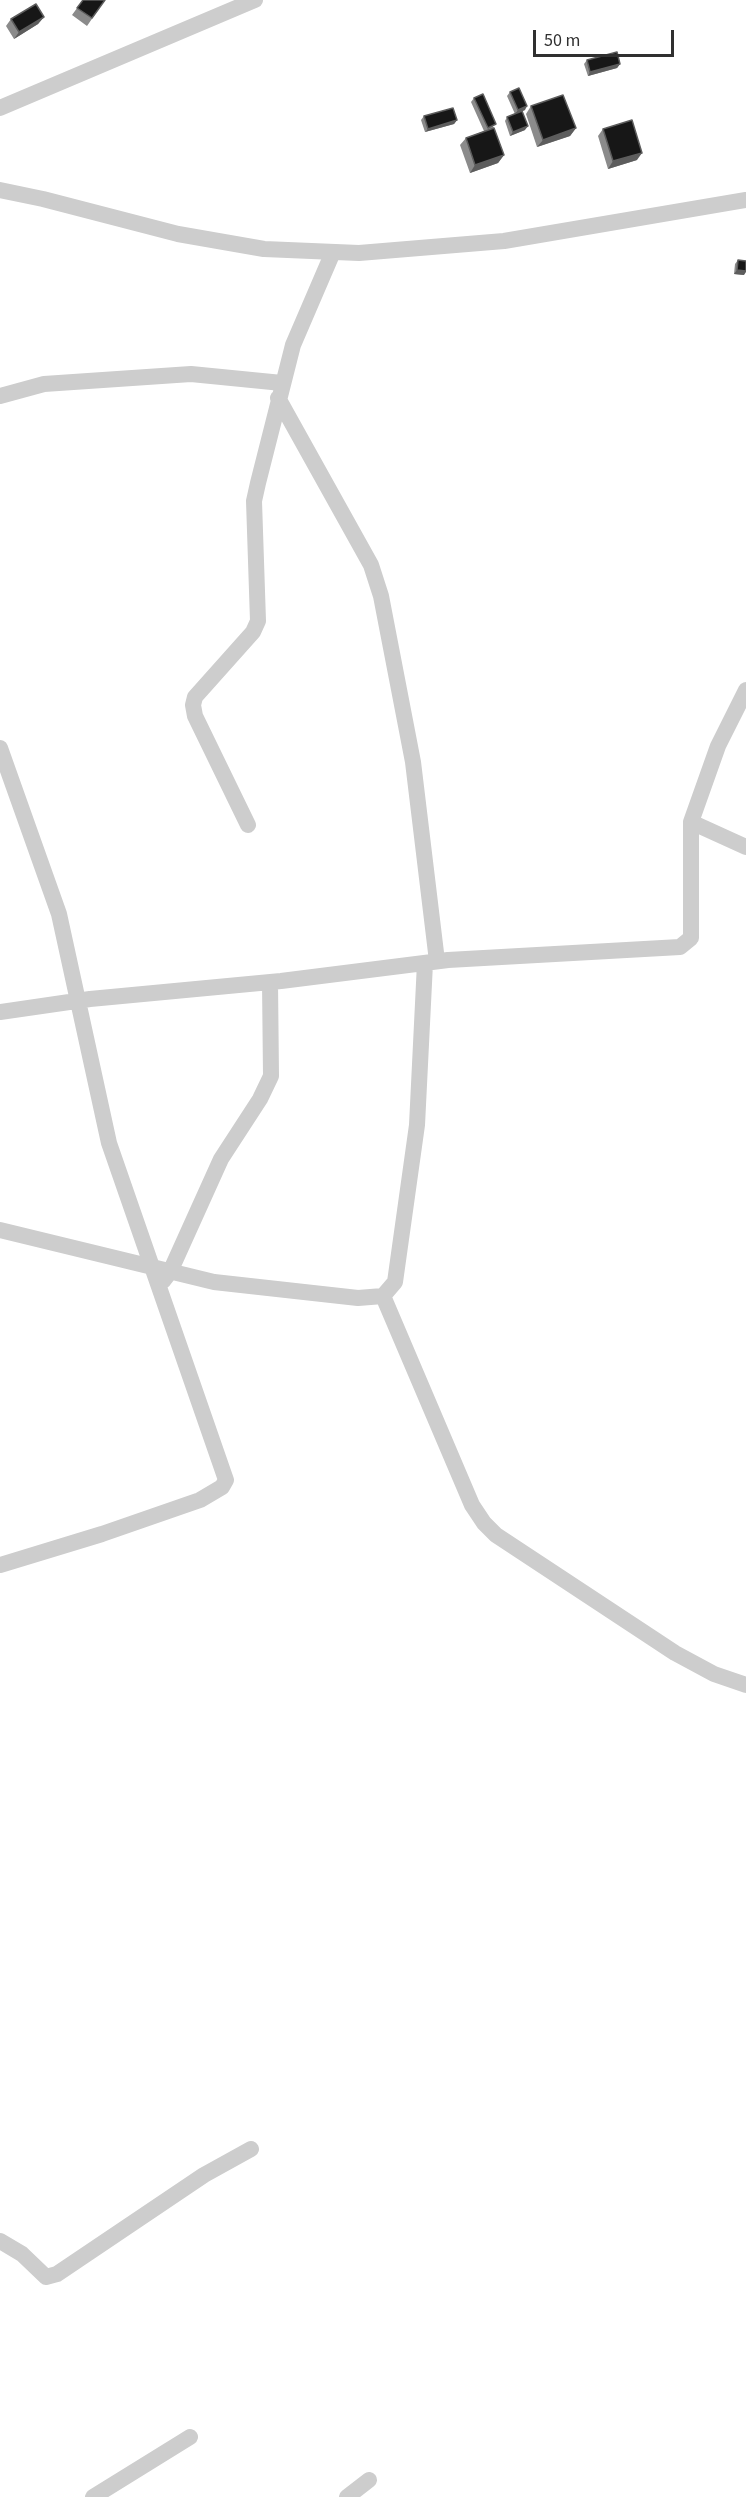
<!DOCTYPE html>
<html>
<head>
<meta charset="utf-8">
<style>
	body { margin:0 }
	#map { position:relative; width:746px; height:2497px; overflow:hidden; background:#fff; font-family:"Source Sans 3",sans-serif }
	canvas { display:block }
	.scale { position:absolute; left:533px; top:30px; width:141px; height:27px; box-sizing:border-box; border:3px solid #303030; border-top:0; padding-left:8px; font-size:18px; line-height:21px; white-space:nowrap; color:#303030; -webkit-text-stroke:4px #fff; paint-order:stroke }
</style>
</head>
<body>
<div id="map">
<canvas width="746" height="2497"></canvas>
<div class="scale">50 m</div>
</div>
<script>
const ctx = document.querySelector('canvas').getContext('2d');
ctx.lineJoin = 'round';
const toPath = rows => new Path2D(rows.map(r => 'M' + r).join(''));
function stroke(path, color, width, dash) { ctx.strokeStyle = color; ctx.lineWidth = width; ctx.lineCap = dash ? 'butt' : 'round'; ctx.setLineDash(dash || []); ctx.stroke(path); }
function fill(path, color) { ctx.fillStyle = color; ctx.fill(path, 'evenodd'); }
stroke(toPath([
	[0,108,255,0],
	[0,190,43,199,178,234,264,249,359,253,504,241,746,200],
	[0,396,44,384,191,374,282,383],
	[278,398,371,565,381,596,413,762,437,961],
	[0,748,59,914,109,1143,226,1480,222,1487,200,1500,102,1534,0,1565],
	[691,822,746,847],
	[248,825,195,716,193,705,195,697,253,632,258,621,254,501,258,483,293,345,333,252],
	[0,1012,90,999,281,981,448,960,680,947,691,938,691,822,718,746,746,690],
	[0,1230,214,1282,358,1298,383,1296,395,1282,417,1125,425,963],
	[163,1281,170,1272,221,1159,260,1099,271,1076,270,982],
	[383,1296,472,1505,484,1523,496,1535,675,1653,714,1674,746,1685],
	[0,2241,22,2254,46,2277,57,2274,204,2175,251,2149],
	[93,2497,190,2437],
	[347,2497,369,2480]
]), '#cdcdcd', 16);
fill(toPath([
	[83,0,105,0,87,26,72,15],
	[44,17,38,24,14,39,6,26,11,19],
	[587,60,620,64,617,68,588,76,584,64],
	[510,92,525,110,515,114,507,96],
	[474,98,494,128,504,155,498,163,470,173,460,145,466,138,484,131,471,102],
	[531,106,576,128,570,136,537,147,526,114],
	[424,116,457,120,454,124,425,132,421,120],
	[507,117,525,130,510,136,505,121],
	[603,129,637,160,608,169,598,136],
	[738,260,744,275,734,274,735,264]
]), '#8b8b8b');
fill(toPath([
	[44,17,38,24,14,39,19,32],
	[620,64,617,68,588,76,590,72],
	[527,106,525,110,515,114,518,110],
	[457,120,454,124,425,132,428,129],
	[528,126,525,130,510,136,513,132],
	[576,128,570,136,537,147,543,140],
	[642,153,637,160,608,169,613,161],
	[504,155,498,163,470,173,475,165],
	[737,270,746,271,746,272,744,275,734,274]
]), '#5d5d5d');
const building = toPath([
	[83,0,105,0,92,18,77,8,83,0],
	[36,4,44,17,19,32,11,19,36,4],
	[617,52,620,64,590,72,587,60,617,52],
	[519,88,527,106,518,110,510,92,519,88],
	[483,94,496,124,488,128,474,98,483,94],
	[563,95,576,128,543,140,531,106,563,95],
	[453,108,457,120,428,129,424,116,453,108],
	[522,111,528,126,513,132,507,117,522,111],
	[632,120,642,153,613,161,603,129,632,120],
	[494,128,504,155,475,165,466,138,494,128],
	[738,260,746,261,746,271,737,270,738,260]
]);
fill(building, '#171717');
stroke(building, '#5d5d5d', 1.5);
</script>
</body>
</html>
